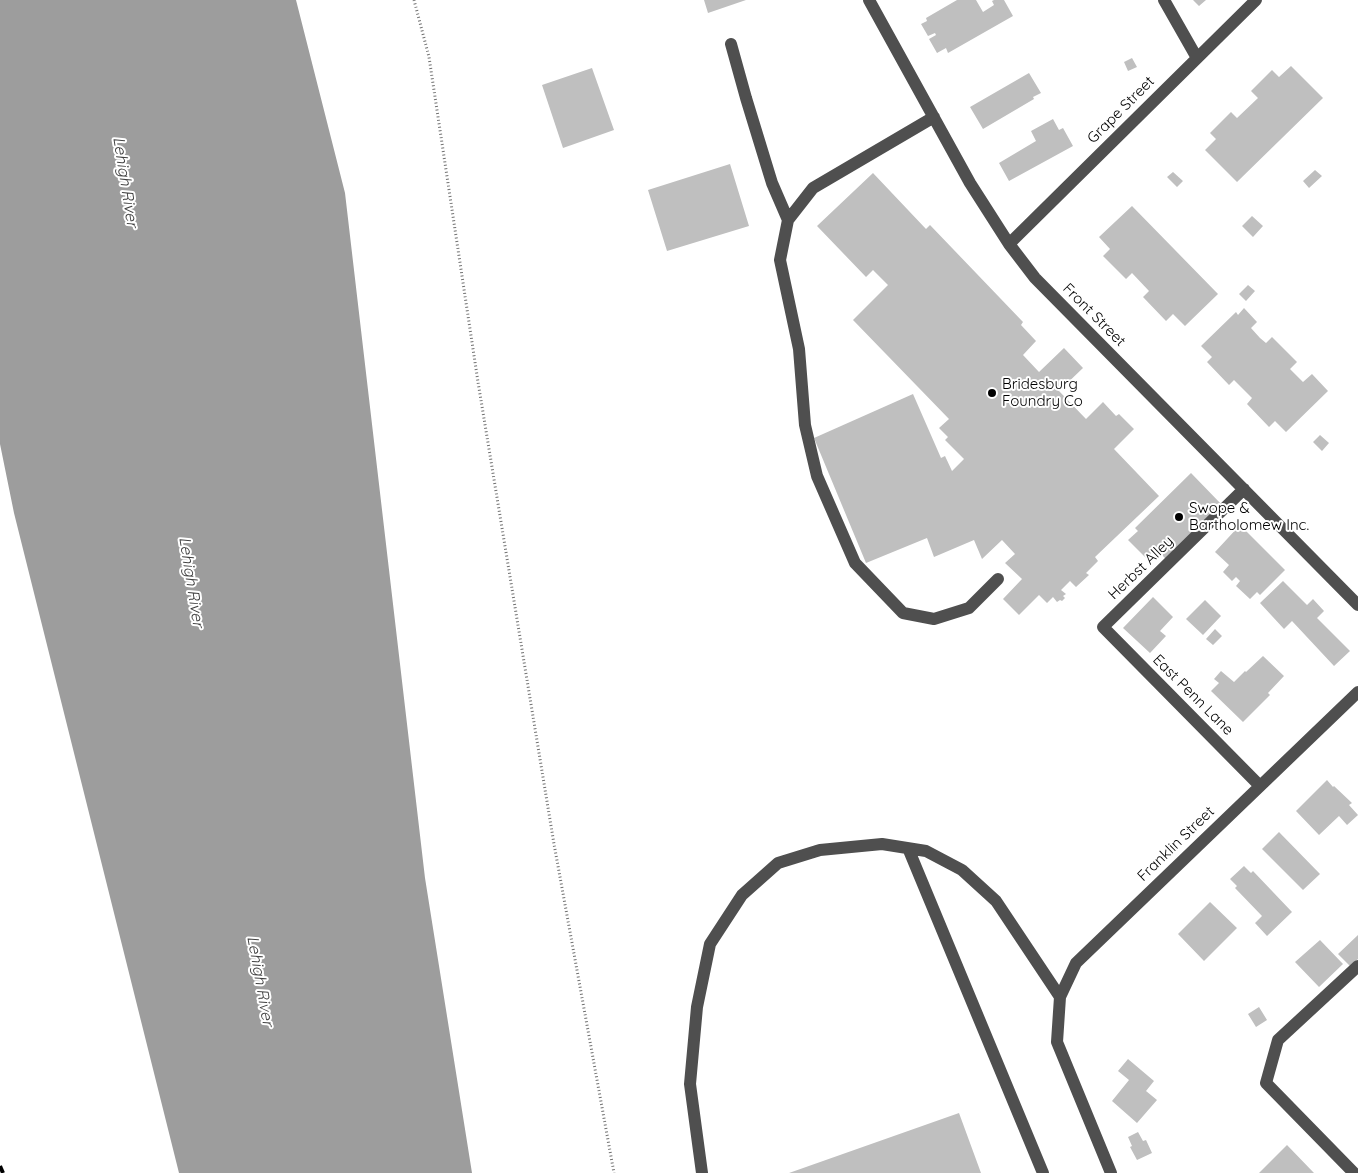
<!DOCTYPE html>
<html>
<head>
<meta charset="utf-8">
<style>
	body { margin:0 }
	canvas { display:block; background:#fff }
</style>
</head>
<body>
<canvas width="1358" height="1173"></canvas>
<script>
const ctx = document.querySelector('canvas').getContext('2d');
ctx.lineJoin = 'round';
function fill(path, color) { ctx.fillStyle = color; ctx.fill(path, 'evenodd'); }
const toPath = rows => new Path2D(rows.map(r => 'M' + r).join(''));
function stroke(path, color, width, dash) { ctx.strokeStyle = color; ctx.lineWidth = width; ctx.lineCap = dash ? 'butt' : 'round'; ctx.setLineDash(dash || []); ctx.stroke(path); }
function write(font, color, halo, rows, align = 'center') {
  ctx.font = font + ' Quicksand,sans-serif'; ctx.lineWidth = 4; ctx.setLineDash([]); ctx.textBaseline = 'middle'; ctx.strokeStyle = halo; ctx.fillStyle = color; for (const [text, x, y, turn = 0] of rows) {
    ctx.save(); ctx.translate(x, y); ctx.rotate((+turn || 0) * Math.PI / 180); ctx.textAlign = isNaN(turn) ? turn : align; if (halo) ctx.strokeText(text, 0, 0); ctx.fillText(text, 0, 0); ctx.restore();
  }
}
fill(toPath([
	[0,0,296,0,345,193,425,878,472,1173,179,1173,14,513,0,444]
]), '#9d9d9d');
fill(toPath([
	[704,0,746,0,708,13],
	[957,0,976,0,983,12,994,5,992,1,994,0,1004,0,1013,16,948,53,946,48,937,53,929,39,936,35,935,33,928,36,921,24,927,21,926,18],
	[1193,0,1206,0,1199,6],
	[1132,58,1137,67,1128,71,1124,62],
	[1291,66,1323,98,1237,182,1205,150,1216,139,1210,133,1231,112,1237,118,1258,98,1251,91,1272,70,1279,77],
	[592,68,614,130,563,148,542,85],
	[1029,73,1041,93,1033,97,1034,99,983,129,970,107],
	[1053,119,1059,130,1063,128,1073,146,1009,181,999,163,1036,141,1031,131],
	[730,164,749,226,667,251,648,190],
	[1315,170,1322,176,1309,188,1303,181],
	[1173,172,1183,181,1177,187,1167,177],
	[873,173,926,229,930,225,1023,322,1021,325,1036,341,1023,355,1039,372,1064,348,1083,368,1059,391,1086,419,1103,402,1116,416,1119,414,1134,429,1114,449,1159,496,1095,557,1098,561,1086,573,1089,575,1076,587,1070,581,1061,590,1066,594,1063,596,1065,598,1062,601,1060,600,1057,602,1053,597,1047,603,1039,595,1019,615,1003,599,1022,579,1005,563,1015,554,1002,540,982,559,974,540,934,557,927,538,866,563,814,438,913,394,941,458,945,456,952,471,964,459,945,440,948,437,939,428,949,419,853,320,888,285,873,270,866,277,817,226],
	[1132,206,1218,294,1185,326,1173,314,1166,321,1143,297,1149,291,1132,273,1126,279,1103,256,1110,249,1099,237],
	[1252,216,1263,226,1253,237,1242,226],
	[1248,285,1255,291,1246,301,1239,294],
	[1244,308,1257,322,1251,328,1260,338,1266,343,1272,337,1297,362,1290,369,1303,382,1312,374,1328,391,1286,432,1275,421,1269,427,1247,404,1252,398,1234,380,1229,385,1207,362,1212,357,1201,346,1236,312,1238,315],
	[1320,435,1329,443,1322,451,1313,442],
	[1191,473,1223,506,1167,560,1156,549,1146,558,1128,540,1138,531,1135,528],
	[1240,525,1285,570,1260,595,1257,592,1250,599,1236,586,1240,581,1236,577,1232,581,1223,572,1229,565,1215,552],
	[1283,581,1307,605,1313,599,1324,611,1317,618,1350,651,1334,666,1292,621,1284,629,1260,603],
	[1153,597,1173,617,1160,631,1166,636,1150,653,1123,628],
	[1205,600,1221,616,1203,635,1186,619],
	[1215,629,1222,636,1213,645,1206,639],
	[1263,656,1284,676,1268,693,1270,695,1243,722,1211,691,1219,683,1214,679,1221,671,1234,682,1245,671,1246,672],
	[1327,780,1333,787,1334,786,1352,803,1349,805,1358,815,1347,825,1339,816,1319,835,1296,811],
	[1279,832,1320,874,1303,890,1262,849],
	[1244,866,1251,873,1253,871,1292,912,1267,936,1255,923,1262,916,1235,888,1237,886,1230,879],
	[1210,902,1237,928,1204,961,1178,934],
	[1358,935,1358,959,1350,966,1338,954],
	[1320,940,1343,964,1319,987,1295,962],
	[1259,1007,1267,1020,1256,1027,1248,1014],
	[1128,1059,1154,1081,1146,1091,1157,1100,1137,1123,1112,1101,1129,1080,1118,1071],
	[959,1113,981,1173,789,1173],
	[1138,1132,1143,1141,1146,1140,1152,1153,1137,1160,1130,1147,1132,1146,1128,1137],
	[1287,1145,1314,1173,1259,1173]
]), '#bfbfbf');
stroke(toPath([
	[414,0,429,57,478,382,554,844,614,1173]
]), '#717171', 3, [1, 2.5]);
stroke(toPath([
	[869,0,970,183,1009,244,1035,278,1358,605],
	[1164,0,1197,58],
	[731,44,746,98,772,183,788,220],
	[934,117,813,188,788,220,780,260,799,349,805,425,817,476,855,563,903,613,934,619,969,608,998,579],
	[1009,244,1256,0],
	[1244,489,1103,627,1260,786],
	[908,848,1043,1173],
	[702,1173,690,1084,697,1007,710,944,742,895,778,863,820,850,882,844,926,851,962,870,996,901,1060,997],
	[1111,1173,1057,1042,1060,997,1076,963,1358,692],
	[1354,1173,1266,1083,1278,1040,1358,966]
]), '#4f4f4f', 12);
stroke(toPath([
	[0,1166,3,1173]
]), '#000', 4, [8, 2.5, 1, 2.5]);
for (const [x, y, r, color] of [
	[992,393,5,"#000"],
	[1179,517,5,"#000"]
]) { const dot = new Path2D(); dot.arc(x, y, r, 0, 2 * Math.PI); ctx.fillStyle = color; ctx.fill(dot); stroke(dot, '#fff', 2); }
write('15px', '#000', '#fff', [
	["Grape Street",1121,110,-45],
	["Front Street",1094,315,45],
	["Herbst Alley",1141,568,-44],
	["East Penn Lane",1193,695,45],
	["Franklin Street",1176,844,-44]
]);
write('15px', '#000', '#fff', [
	["Bridesburg",1002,384],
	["Foundry Co",1002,401],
	["Swope &",1189,508],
	["Bartholomew Inc.",1189,525]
], 'left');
write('italic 16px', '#3e3e3e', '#fff', [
	["Lehigh River",125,182,81],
	["Lehigh River",191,582,81],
	["Lehigh River",260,981,80]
]);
</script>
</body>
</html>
